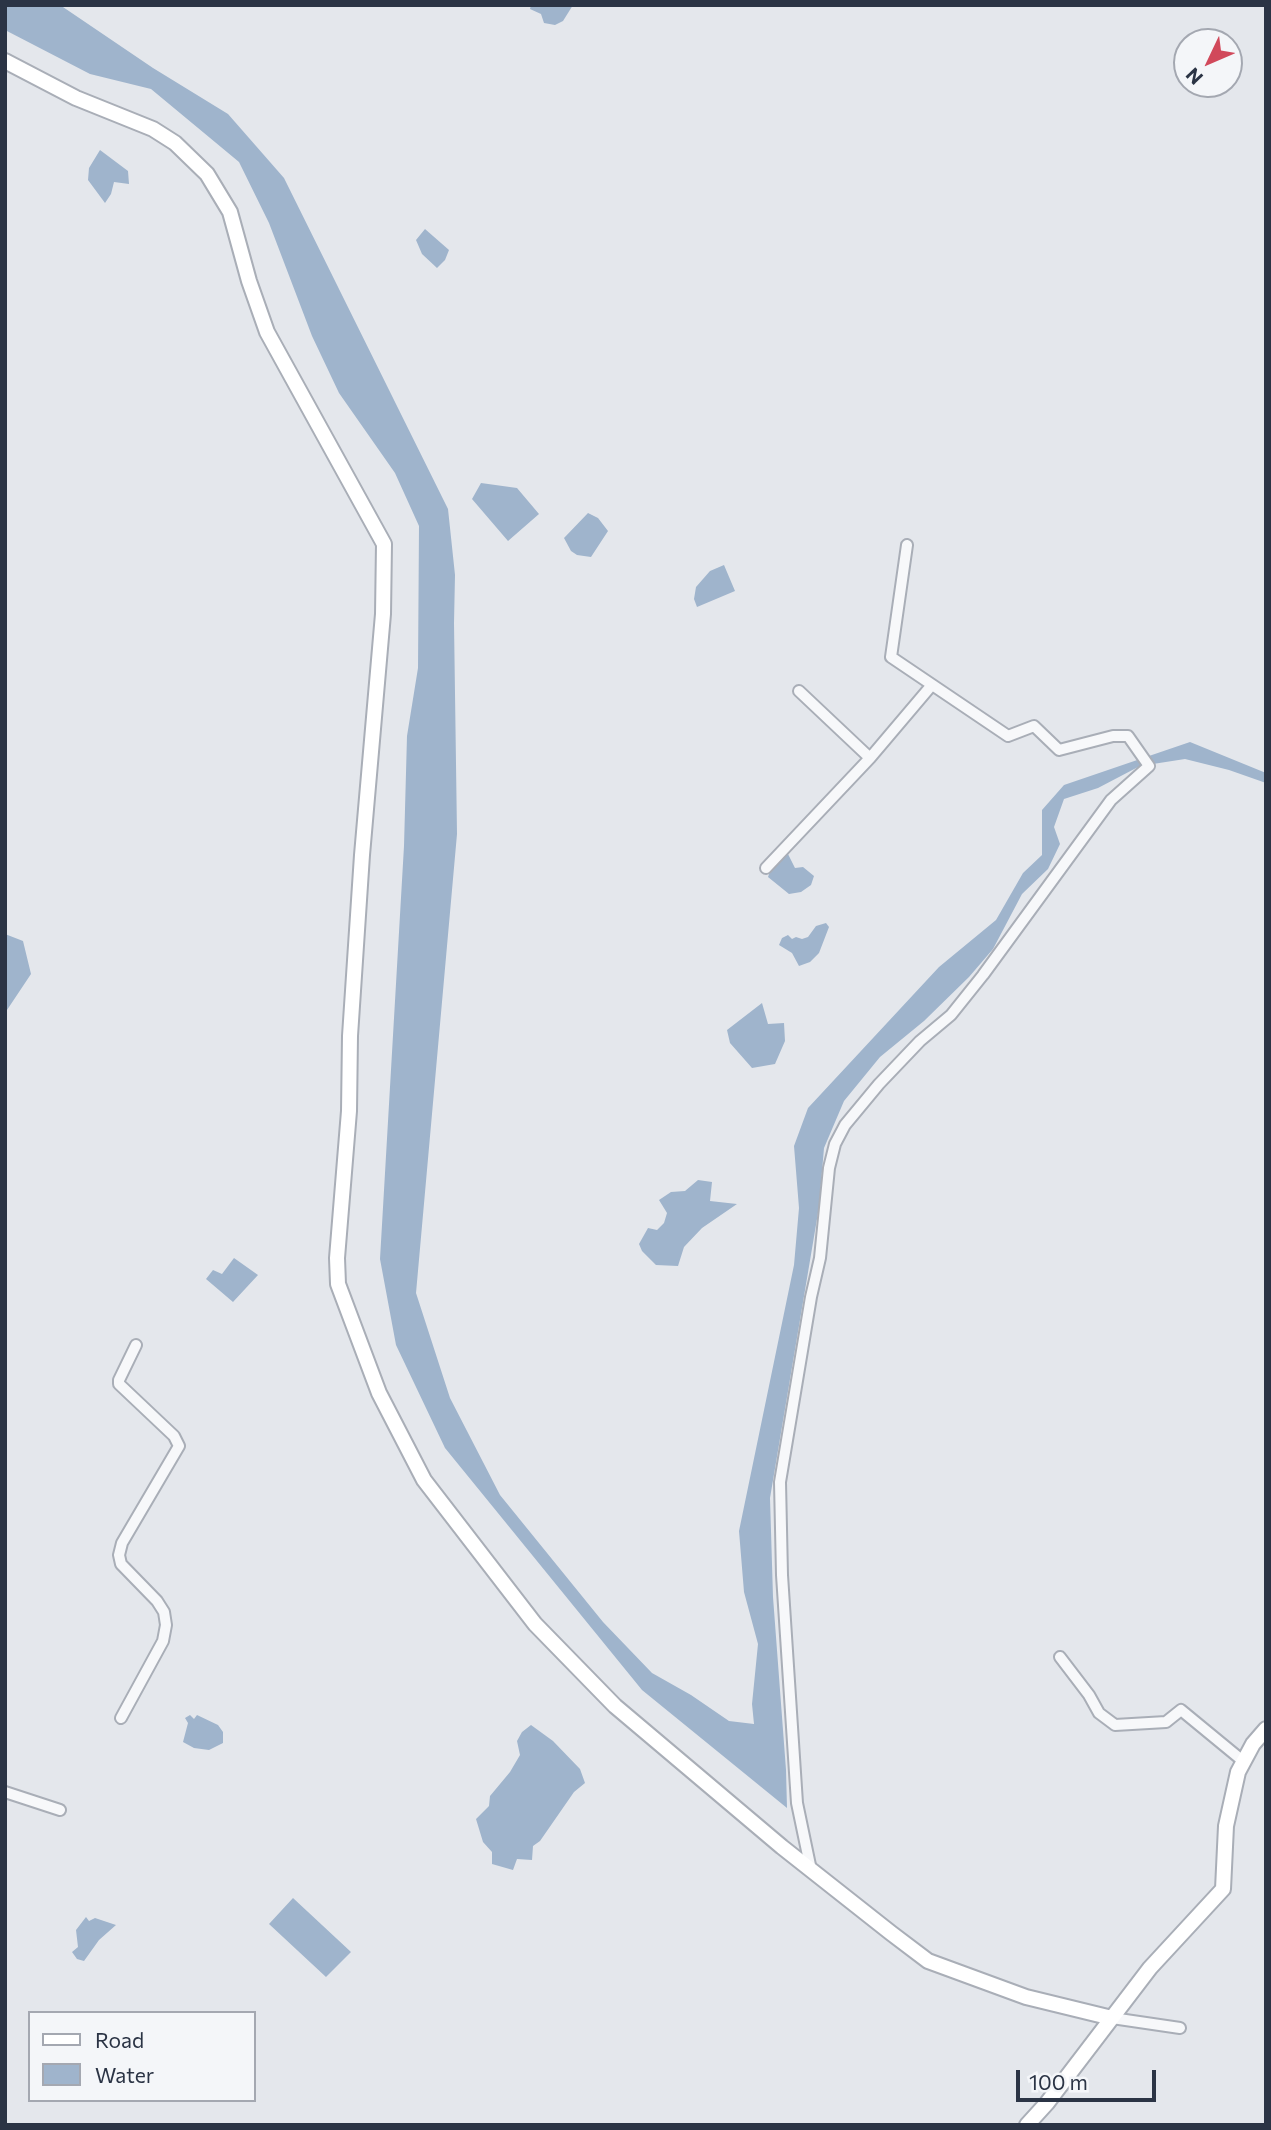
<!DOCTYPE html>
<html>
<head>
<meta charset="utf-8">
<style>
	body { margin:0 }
	#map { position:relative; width:1271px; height:2130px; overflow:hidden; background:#e4e7ec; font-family:Commissioner,sans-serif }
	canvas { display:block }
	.frame { position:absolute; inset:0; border:7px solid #2b3445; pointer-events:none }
	.legend { position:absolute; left:28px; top:2011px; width:228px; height:91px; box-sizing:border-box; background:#f4f6f9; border:2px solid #a4a8b1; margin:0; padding:9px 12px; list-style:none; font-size:21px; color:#2b3445 }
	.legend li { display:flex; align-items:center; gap:14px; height:35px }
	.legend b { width:35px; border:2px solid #a4a8b1 }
	.north { position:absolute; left:1173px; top:28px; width:70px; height:70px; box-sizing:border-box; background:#f4f6f9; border:2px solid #a4a8b1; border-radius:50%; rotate:226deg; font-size:19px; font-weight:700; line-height:28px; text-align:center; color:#2b3445 }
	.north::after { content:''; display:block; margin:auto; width:24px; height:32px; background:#d1495b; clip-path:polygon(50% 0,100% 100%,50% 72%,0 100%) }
	.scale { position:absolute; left:1016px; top:2070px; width:140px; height:32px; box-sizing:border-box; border:4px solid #2b3445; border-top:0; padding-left:9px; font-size:21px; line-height:24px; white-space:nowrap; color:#2b3445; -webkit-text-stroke:5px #f4f6f9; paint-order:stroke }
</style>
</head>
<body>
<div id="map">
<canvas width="1271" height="2130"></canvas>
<div class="frame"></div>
<ul class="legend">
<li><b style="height:9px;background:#fff"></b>Road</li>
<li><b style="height:19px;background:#9fb4cc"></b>Water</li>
</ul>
<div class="north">N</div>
<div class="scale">100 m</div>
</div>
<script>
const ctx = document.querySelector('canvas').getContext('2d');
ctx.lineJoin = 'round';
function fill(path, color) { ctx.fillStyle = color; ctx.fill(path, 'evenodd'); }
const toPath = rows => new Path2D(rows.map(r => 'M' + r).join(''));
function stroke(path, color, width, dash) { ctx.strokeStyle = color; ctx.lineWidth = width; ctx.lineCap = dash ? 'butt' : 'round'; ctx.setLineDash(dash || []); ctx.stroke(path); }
fill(toPath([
	[5,5,60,5,153,68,228,114,284,178,448,509,455,575,454,623,457,834,416,1293,450,1398,500,1495,603,1622,652,1673,691,1695,729,1721,754,1724,752,1704,758,1644,744,1592,739,1531,794,1265,799,1208,794,1146,808,1108,939,967,996,920,1023,873,1042,855,1042,810,1064,785,1190,742,1266,773,1266,783,1229,770,1185,759,1140,766,1098,788,1064,799,1054,827,1060,844,1048,869,1022,894,993,949,969,977,924,1021,880,1057,844,1101,824,1148,819,1207,770,1498,773,1597,786,1770,787,1808,642,1690,445,1448,396,1345,380,1259,404,846,407,736,418,668,419,526,395,473,339,393,312,336,269,223,239,162,151,89,90,74,5,30],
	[531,5,573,5,563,21,555,25,544,23,541,14,530,9],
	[100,150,128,171,129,184,114,182,111,194,105,203,88,180,89,168],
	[425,229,449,250,445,260,437,268,422,254,416,240],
	[481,483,517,488,539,514,508,541,472,499],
	[588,513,598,518,608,531,591,557,577,555,571,551,564,538],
	[724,565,735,591,697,607,694,599,696,587,710,571],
	[788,854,795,868,803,867,814,876,811,885,801,892,789,894,768,877,771,869,781,858],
	[826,923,829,927,819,953,810,962,799,966,792,953,779,945,782,938,788,935,792,939,796,937,802,939,808,937,816,926],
	[5,934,23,941,31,974,5,1013],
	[762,1003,768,1024,784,1023,785,1041,775,1064,752,1068,730,1043,727,1030],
	[698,1180,712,1182,710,1201,737,1204,702,1228,684,1247,678,1266,656,1265,642,1251,639,1244,648,1228,657,1230,664,1223,667,1213,659,1200,671,1192,685,1191],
	[234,1258,258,1275,233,1302,206,1279,213,1270,222,1274],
	[190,1715,194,1719,197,1715,218,1725,223,1732,223,1743,209,1750,194,1748,183,1742,188,1723,185,1718],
	[531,1725,553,1741,580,1769,585,1783,574,1792,540,1841,533,1846,532,1860,517,1859,513,1870,492,1864,492,1852,483,1842,476,1819,489,1806,490,1796,510,1772,520,1755,517,1741,522,1732],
	[293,1898,351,1952,326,1977,269,1924],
	[86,1917,89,1921,95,1918,116,1925,99,1940,84,1961,77,1959,72,1952,78,1947,76,1930]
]), '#9fb4cc');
const street = toPath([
	[799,691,870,758],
	[766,868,870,758,931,686],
	[1060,1657,1089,1695,1099,1713,1115,1725,1166,1722,1181,1710,1243,1761],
	[121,1718,163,1641,166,1625,164,1612,157,1601,121,1564,119,1555,122,1543,179,1446,174,1436,119,1384,119,1380,136,1345],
	[5,1792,60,1810],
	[811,1870,797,1803,782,1575,780,1482,811,1297,820,1258,829,1168,835,1144,845,1125,879,1084,920,1041,951,1015,983,975,1111,800,1149,766,1128,736,1113,736,1059,750,1034,726,1008,736,891,657,907,545],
	[1112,2018,1180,2028]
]);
const secondary = toPath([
	[5,61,76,98,153,129,175,143,207,174,230,212,249,281,267,332,384,544,383,614,362,855,350,1036,349,1111,337,1258,338,1284,379,1393,424,1480,535,1624,615,1706,782,1847,891,1933,928,1961,1026,1997,1112,2018],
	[1027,2125,1047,2103,1150,1968,1223,1889,1226,1826,1238,1772,1253,1744,1266,1729]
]);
stroke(street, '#a9aeb7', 14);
stroke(secondary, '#a9aeb7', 18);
stroke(street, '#f7f8fa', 10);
stroke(secondary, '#fff', 14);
</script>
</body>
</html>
